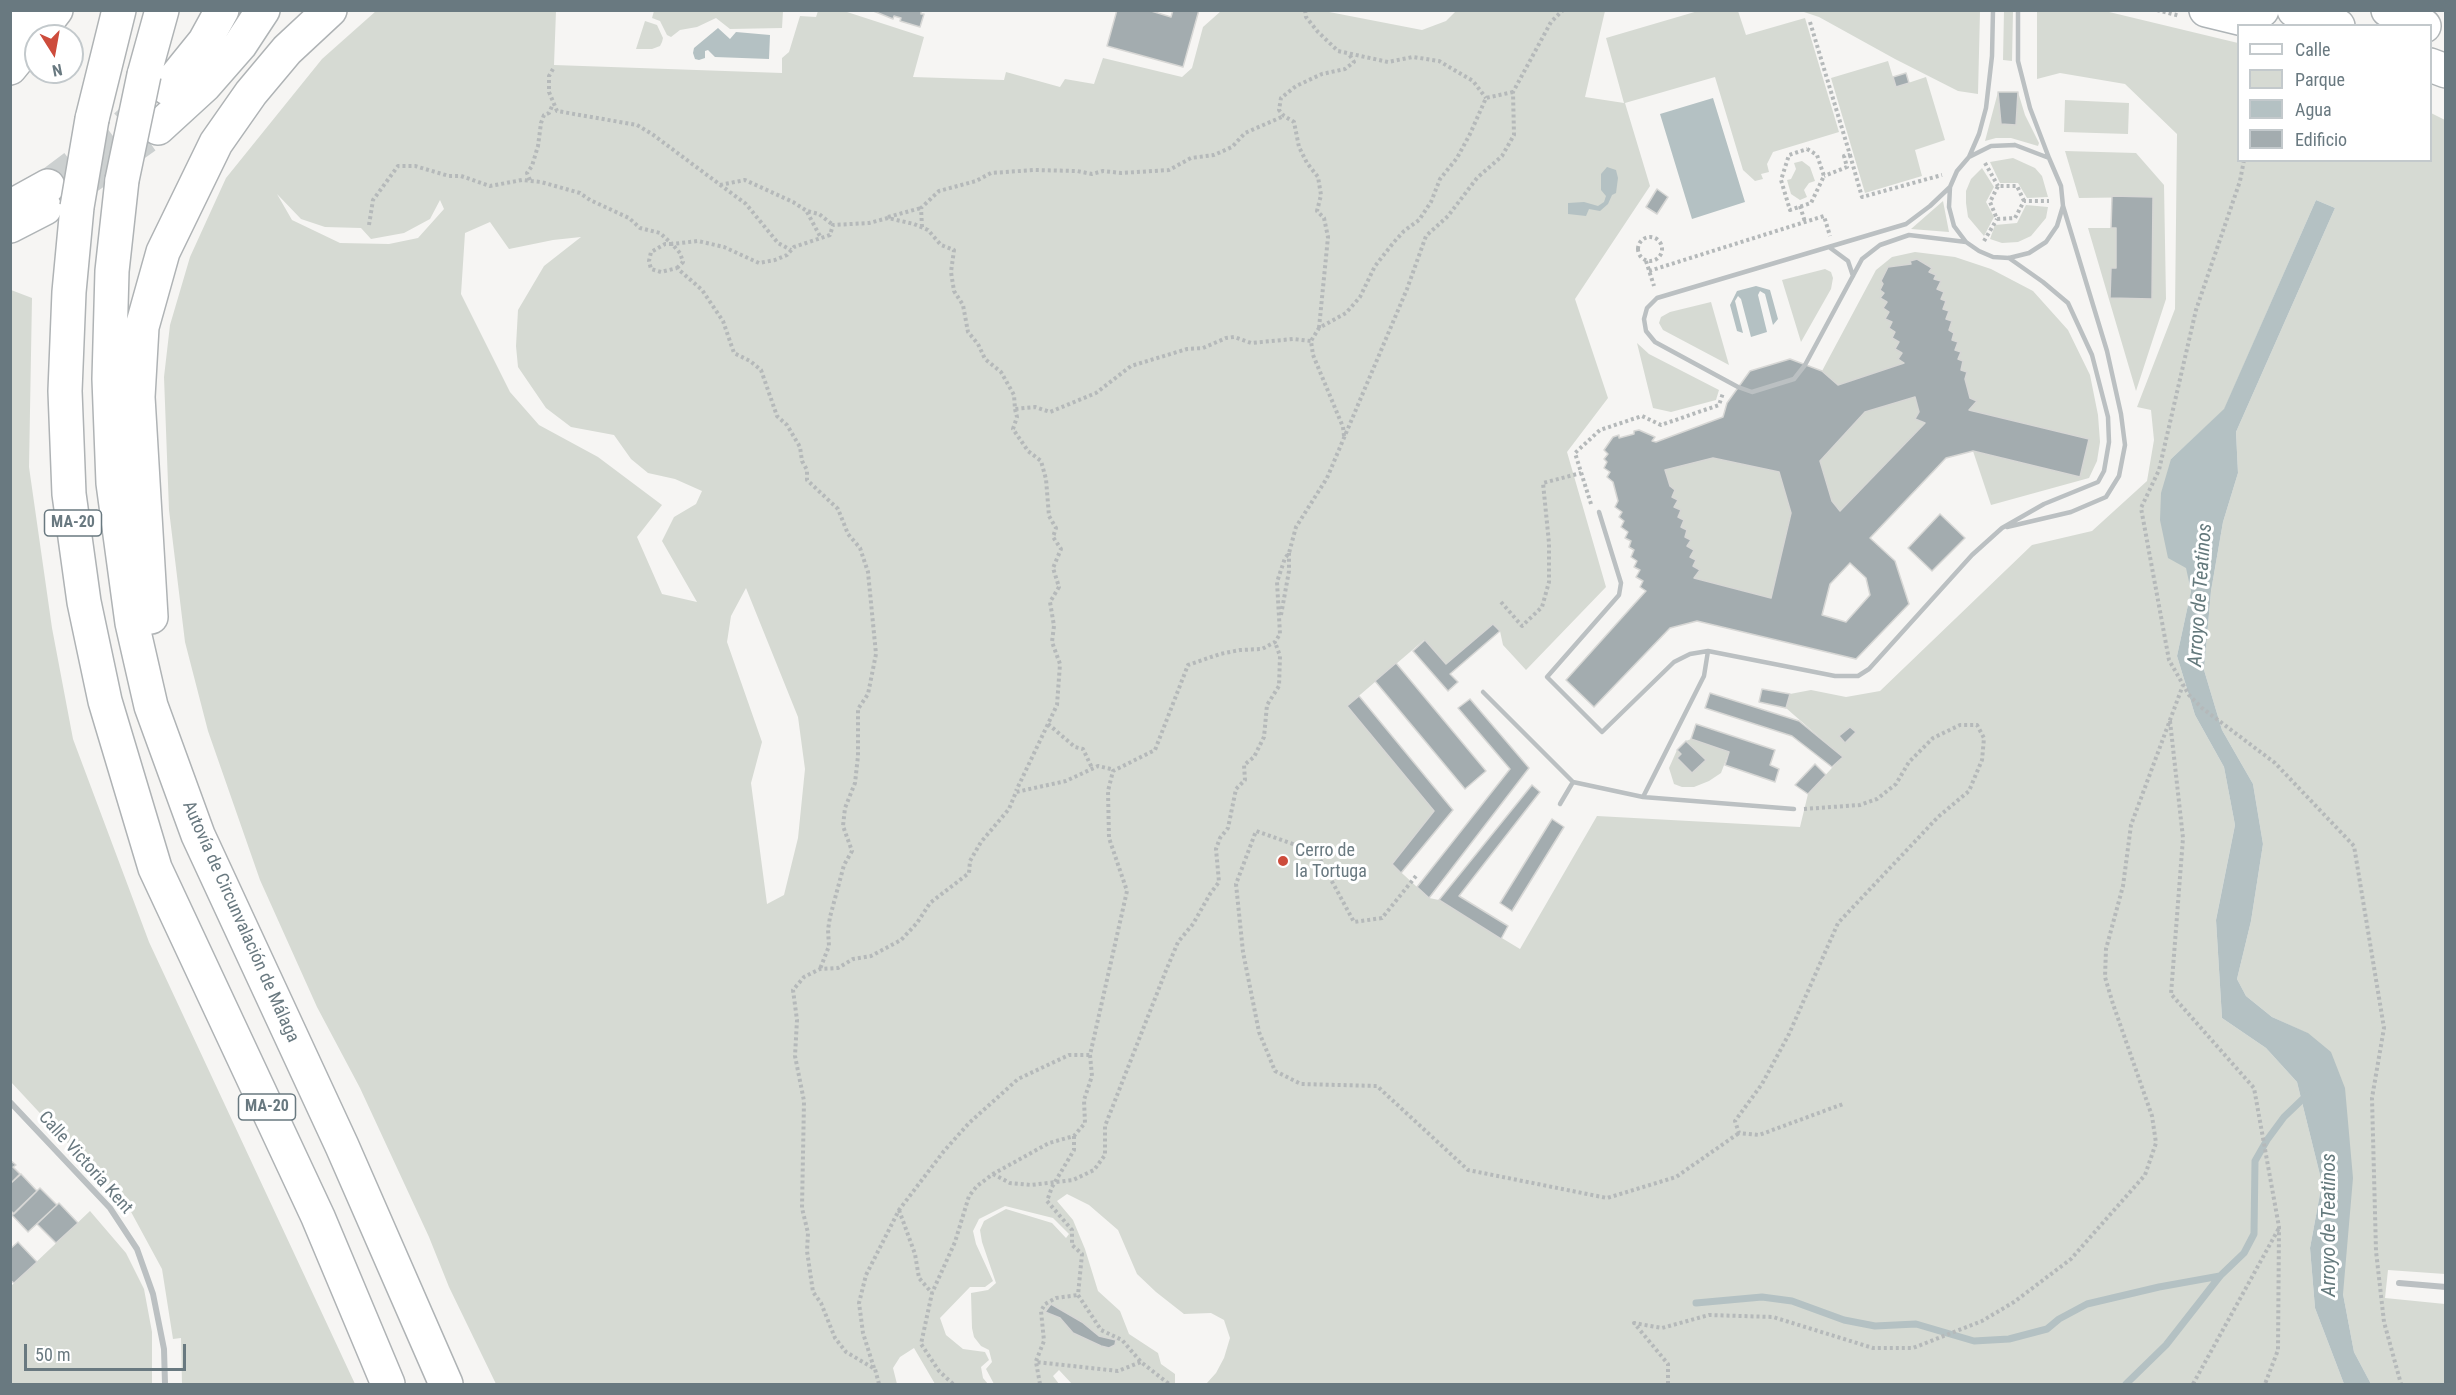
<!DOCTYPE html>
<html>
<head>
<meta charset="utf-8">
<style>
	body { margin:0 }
	#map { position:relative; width:2456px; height:1395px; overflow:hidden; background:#f6f5f3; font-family:"Roboto Condensed",sans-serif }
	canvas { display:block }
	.frame { position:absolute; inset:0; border:12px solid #697980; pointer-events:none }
	.legend { position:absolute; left:2237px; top:24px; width:195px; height:138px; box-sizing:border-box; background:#fff; border:2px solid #c3c9cc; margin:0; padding:8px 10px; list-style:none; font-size:18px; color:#697980 }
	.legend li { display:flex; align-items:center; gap:12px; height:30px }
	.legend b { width:30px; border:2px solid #c3c9cc }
	.north { position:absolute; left:24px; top:24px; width:60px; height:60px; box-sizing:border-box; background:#fff; border:2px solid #c3c9cc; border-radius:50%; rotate:169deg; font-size:16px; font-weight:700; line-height:24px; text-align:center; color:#697980 }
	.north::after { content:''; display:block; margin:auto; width:21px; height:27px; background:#cd4c3c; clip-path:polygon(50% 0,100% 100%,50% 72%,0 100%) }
	.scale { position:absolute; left:24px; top:1344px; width:162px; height:27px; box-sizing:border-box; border:3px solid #697980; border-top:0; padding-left:8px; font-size:18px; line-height:21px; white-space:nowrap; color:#697980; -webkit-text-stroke:4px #fff; paint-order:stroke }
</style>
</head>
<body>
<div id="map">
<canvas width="2456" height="1395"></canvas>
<div class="frame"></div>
<ul class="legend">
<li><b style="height:8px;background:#fff"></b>Calle</li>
<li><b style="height:16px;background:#d6dad3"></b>Parque</li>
<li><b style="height:16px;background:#b4c1c3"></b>Agua</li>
<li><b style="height:16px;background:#a3acaf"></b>Edificio</li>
</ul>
<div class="north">N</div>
<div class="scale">50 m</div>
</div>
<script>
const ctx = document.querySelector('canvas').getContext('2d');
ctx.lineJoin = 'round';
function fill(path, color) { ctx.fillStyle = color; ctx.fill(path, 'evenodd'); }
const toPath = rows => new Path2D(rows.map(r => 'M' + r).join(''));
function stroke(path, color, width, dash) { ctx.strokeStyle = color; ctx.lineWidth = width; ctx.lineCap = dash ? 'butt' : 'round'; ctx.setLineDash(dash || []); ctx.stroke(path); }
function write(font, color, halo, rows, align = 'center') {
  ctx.font = font + ' "Roboto Condensed",sans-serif'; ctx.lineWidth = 6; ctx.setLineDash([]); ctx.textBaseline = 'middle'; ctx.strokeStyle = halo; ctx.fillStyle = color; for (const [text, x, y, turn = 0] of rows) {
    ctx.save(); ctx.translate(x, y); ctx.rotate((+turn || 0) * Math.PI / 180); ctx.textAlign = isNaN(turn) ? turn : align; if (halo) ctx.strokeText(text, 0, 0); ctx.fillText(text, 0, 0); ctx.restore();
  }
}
fill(toPath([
	[376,11,556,11,554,65,782,73,782,58,789,52,800,16,816,17,818,11,844,11,924,37,913,77,1004,80,1006,72,1060,87,1065,79,1094,84,1103,58,1182,77,1192,68,1203,27,1221,11,1324,11,1422,30,1446,21,1456,11,1605,11,1585,97,1624,103,1606,38,1698,11,1738,11,1746,35,1805,18,1839,132,1773,152,1767,164,1769,172,1761,174,1763,179,1755,181,1743,170,1715,77,1625,103,1650,186,1575,299,1608,398,1567,452,1606,587,1526,670,1503,645,1500,631,1493,624,1446,664,1424,640,1347,706,1434,811,1392,864,1429,898,1439,900,1520,949,1597,816,1800,827,1808,794,1842,757,1786,708,1790,694,1811,690,1846,697,1880,691,2032,545,2092,531,2147,481,2154,440,2151,410,2137,407,2175,309,2177,134,2125,84,2060,73,2037,79,2037,11,2105,11,2238,43,2238,160,2430,160,2431,113,2445,120,2445,1274,2388,1270,2385,1298,2445,1304,2445,1384,2371,1384,2354,1352,2343,1294,2307,1033,2272,1017,2246,996,2237,979,2251,921,2263,844,2253,784,2222,730,2204,670,2211,591,2223,522,2238,473,2236,432,2335,208,2316,200,2224,410,2171,459,2191,591,2177,656,2195,715,2224,767,2235,825,2216,920,2222,1018,2266,1048,2297,1082,2322,1183,2310,1248,2315,1308,2344,1384,1206,1384,1216,1373,1224,1358,1230,1338,1224,1320,1211,1313,1184,1314,1156,1292,1137,1274,1118,1230,1089,1205,1067,1194,1057,1201,1073,1220,1085,1249,1098,1291,1120,1311,1129,1334,1158,1353,1161,1364,1175,1374,1175,1384,1072,1384,1059,1370,1053,1376,1059,1384,994,1384,986,1369,992,1362,989,1350,981,1346,974,1337,972,1328,971,1293,988,1290,996,1283,982,1242,980,1230,984,1221,1006,1209,1052,1223,1066,1238,1069,1234,1053,1218,1005,1206,979,1219,973,1231,976,1244,993,1281,985,1287,970,1287,940,1318,946,1335,963,1349,985,1352,989,1360,981,1367,983,1378,988,1384,935,1384,914,1348,900,1357,893,1368,897,1384,496,1384,449,1287,429,1237,360,1088,317,1007,260,880,208,731,185,642,169,510,164,377,170,325,190,257,226,178,322,59],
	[277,194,301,219,325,227,361,228,371,239,404,233,430,219,440,200,444,209,418,238,389,244,340,243,292,220],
	[490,222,509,249,553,240,581,237,544,266,518,310,516,346,518,367,546,408,571,427,614,435,631,459,648,473,675,479,702,491,696,504,674,517,662,541,697,602,662,594,637,537,662,505,598,457,539,425,510,392,461,294,465,233],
	[746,588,798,717,805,769,798,838,784,895,767,904,751,783,762,742,727,642,731,616],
	[654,11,654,10,783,11,782,28,730,29,716,18,697,27,680,30,671,37,667,35,660,21,652,18],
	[1801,11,1980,11,1978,94,1958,91,1895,59,1819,17],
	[2004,11,2013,11,2012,61,2003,60],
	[645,21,657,25,663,38,662,42,660,46,652,49,636,49],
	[1888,61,1896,87,1926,77,1945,140,1915,150,1922,176,1865,193,1831,78],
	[1998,92,2001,124,2016,124,2018,92,2025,115,2039,143,2038,146,2011,138,1996,138,1985,141],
	[2065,100,2129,103,2128,134,2064,132],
	[2065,151,2136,153,2164,185,2166,299,2136,391,2088,228,2116,228,2116,268,2111,268,2110,298,2152,298,2153,197,2079,198],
	[2013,158,2035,168,2042,176,2048,197,2027,198,2018,183,2000,183,1990,162],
	[1802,161,1810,167,1815,181,1809,183,1804,190,1807,197,1800,200,1791,194,1787,180,1791,179,1796,169,1794,163],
	[1982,168,1994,187,1986,202,1994,217,1984,236,1968,217,1966,203,1966,191,1971,179],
	[1943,201,1949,232,1911,229],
	[2026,205,2048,207,2046,218,2031,236,2018,242,2002,243,1990,239,1995,225,2017,223],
	[1915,252,1955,257,1991,269,2033,291,2068,330,2090,375,2098,415,2100,442,2097,461,2089,478,1991,505,1973,451,2080,477,1969,410,1976,401,1970,398,1965,379,1967,372,1961,370,1963,361,1958,359,1960,352,1955,350,1957,342,1952,340,1954,333,1949,330,1951,322,1946,319,1949,311,1943,309,1946,301,1941,299,1944,292,1937,289,1940,281,1934,279,1936,275,1929,272,1931,267,1917,260,1910,261,1911,264,1888,267,1881,281,1883,284,1880,290,1884,293,1881,298,1887,302,1883,308,1889,312,1885,319,1892,322,1889,328,1895,332,1892,338,1899,342,1895,349,1902,353,1898,359,1904,363,1838,385,1822,371,1876,270,1892,257],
	[1825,269,1831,272,1833,278,1831,289,1801,342,1782,280],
	[11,290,32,298,29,467,52,628,73,739,149,942,355,1384,182,1384,181,1338,173,1339,162,1269,130,1210,11,1082],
	[1711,302,1729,365,1663,330,1659,323,1661,317,1670,312],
	[1637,343,1649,354,1719,390,1716,400,1671,412,1653,408],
	[1915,397,1925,423,1840,511,1832,501,1820,461,1865,412],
	[1713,458,1779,472,1791,513,1771,598,1694,578,1699,570,1693,566,1696,560,1690,557,1694,550,1687,546,1690,540,1685,537,1687,530,1681,527,1684,520,1678,517,1681,510,1674,507,1678,500,1672,497,1675,490,1670,486,1665,470],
	[1691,739,1729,752,1721,773,1709,781,1694,787,1682,787,1674,784,1669,768,1677,750,1681,754,1677,758,1692,773,1705,760,1686,741],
	[90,1211,126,1253,144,1289,152,1332,152,1384,11,1384,11,1286]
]), '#d6dad3');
fill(toPath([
	[718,28,730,39,736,32,770,35,769,59,715,57,708,50,705,51,705,58,699,60,695,59,693,53,694,48],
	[1713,98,1745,202,1692,219,1660,114],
	[1607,167,1616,170,1618,178,1616,193,1612,195,1608,204,1600,211,1589,209,1586,216,1568,214,1568,203,1584,202,1598,206,1604,202,1606,196,1601,190,1601,174],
	[2316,200,2335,208,2236,432,2238,473,2223,522,2211,591,2204,670,2222,730,2253,784,2263,844,2251,921,2237,979,2246,996,2272,1017,2308,1033,2331,1052,2345,1088,2353,1178,2343,1294,2354,1352,2371,1384,2344,1384,2315,1308,2310,1248,2322,1183,2297,1082,2266,1048,2222,1018,2216,920,2235,825,2224,767,2195,715,2177,656,2191,591,2186,568,2168,558,2160,520,2161,493,2171,459,2224,409],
	[1756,286,1770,290,1778,319,1773,325,1765,294,1760,291,1758,295,1767,332,1751,337,1741,299,1738,296,1735,301,1743,333,1737,331,1730,305,1737,291]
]), '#b4c1c3');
stroke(toPath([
	[1696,1303,1762,1297,1792,1301,1844,1320,1875,1326,1916,1324,1974,1341,2009,1339,2047,1329,2059,1319,2087,1304,2159,1287,2220,1276],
	[2126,1384,2166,1345,2220,1276,2244,1253,2254,1234,2255,1161,2267,1140,2284,1117,2308,1094]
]), '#b4c1c3', 7);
const building = toPath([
	[871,10,921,10,921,14,924,14,920,27,900,21,901,18,894,16,893,19,871,10],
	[1117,10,1148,10,1171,17,1173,10,1199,10,1183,67,1107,46,1117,10],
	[1906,73,1909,83,1896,87,1893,77,1906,73],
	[1998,92,2018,92,2016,125,2001,124,1998,92],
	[1657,189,1668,197,1657,214,1646,207,1657,189],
	[2112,196,2153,197,2152,299,2110,298,2111,268,2116,268,2116,228,2111,228,2112,196],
	[1917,259,1932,268,1929,272,1936,275,1934,279,1941,281,1937,289,1944,292,1941,299,1946,301,1943,309,1949,311,1946,319,1952,321,1949,330,1954,333,1952,340,1958,342,1955,350,1961,352,1958,359,1963,361,1961,370,1967,372,1965,379,1970,398,1977,401,1969,410,2089,439,2080,477,1973,451,1946,458,1870,538,1895,561,1909,604,1856,659,1697,621,1670,628,1594,707,1566,680,1646,591,1640,587,1643,581,1636,577,1640,570,1634,567,1637,561,1631,557,1634,550,1629,547,1631,541,1625,538,1628,532,1621,527,1624,521,1619,517,1622,512,1615,507,1618,501,1613,482,1607,477,1610,472,1604,468,1607,462,1604,459,1608,454,1604,450,1613,437,1619,435,1619,438,1634,434,1634,431,1639,430,1655,437,1652,441,1656,442,1723,417,1727,403,1750,371,1790,359,1822,371,1838,385,1904,363,1898,359,1902,353,1895,349,1899,342,1892,338,1895,332,1889,328,1892,322,1885,319,1889,312,1883,308,1887,302,1880,298,1884,293,1880,290,1883,284,1881,281,1888,267,1911,264,1910,261,1917,259],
	[1915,397,1919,412,1915,419,1925,423,1840,511,1832,501,1820,461,1865,412,1915,397],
	[1713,458,1779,472,1791,513,1771,598,1694,578,1700,570,1693,566,1696,560,1690,557,1694,550,1687,546,1691,540,1685,537,1687,530,1681,527,1684,520,1678,517,1681,510,1674,507,1678,500,1672,497,1675,490,1670,486,1665,470,1713,458],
	[1850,563,1866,578,1870,595,1846,622,1822,615,1830,584,1850,563],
	[1940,514,1965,538,1932,571,1908,548,1940,514],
	[1493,624,1500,631,1450,674,1458,682,1448,691,1413,651,1425,640,1446,664,1493,624],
	[1396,663,1486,771,1465,789,1375,681,1396,663],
	[1762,689,1790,694,1786,708,1759,702,1762,689],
	[1710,693,1799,721,1843,757,1832,767,1792,736,1705,708,1710,693],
	[1359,696,1453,810,1401,873,1392,864,1434,811,1347,706,1359,696],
	[1470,699,1529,768,1429,898,1417,887,1510,769,1458,708,1470,699],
	[1696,724,1775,750,1770,765,1779,769,1775,782,1725,765,1729,752,1691,739,1696,724],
	[1850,727,1856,732,1845,743,1839,736,1850,727],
	[1686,741,1706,760,1692,773,1677,758,1681,754,1677,750,1686,741],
	[1815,764,1826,775,1808,794,1795,785,1815,764],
	[1532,785,1540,792,1459,896,1508,926,1501,939,1439,900,1532,785],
	[1552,819,1564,827,1512,911,1500,903,1552,819],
	[10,1160,16,1165,13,1167,20,1174,10,1184,10,1160],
	[21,1174,37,1191,14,1214,10,1210,10,1184,21,1174],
	[40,1188,57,1205,28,1232,12,1215,40,1188],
	[59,1203,78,1223,56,1243,37,1224,59,1203],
	[18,1242,37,1262,14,1283,10,1280,10,1249,18,1242],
	[1051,1304,1082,1322,1099,1336,1116,1340,1115,1345,1109,1348,1101,1346,1073,1333,1060,1318,1045,1312,1051,1304]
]);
fill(building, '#a3acaf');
stroke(building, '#d7d7d5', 1.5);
stroke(toPath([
	[45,208,146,137]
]), '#ccd0d0', 33, [33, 16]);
stroke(toPath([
	[48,186,114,136,147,106]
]), '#ccd0d0', 33, [33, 16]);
const secondary = toPath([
	[2206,10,2243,19,2252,18,2262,10]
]);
const primary = toPath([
	[2294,10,2338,26],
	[2388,10,2424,26],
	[10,28,25,10],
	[2430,65,2446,71],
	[158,128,205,85,240,45,263,10],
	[10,226,45,208]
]);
const highway = toPath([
	[36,36,56,10],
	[10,68,36,36],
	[144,75,162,10],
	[167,88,205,41,222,10],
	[92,119,119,10],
	[122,180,112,271,109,379,113,483,132,623,151,706,198,835,342,1146,446,1384],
	[10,207,48,186],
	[77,207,69,292,65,391,69,494,84,602,105,701,155,868,318,1217,388,1384],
	[151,617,138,397,142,327,163,252,216,143,251,93,287,50,330,10]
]);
stroke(secondary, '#aeb4b7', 36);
stroke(primary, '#afb4b6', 36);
stroke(highway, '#afb3b5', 36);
stroke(toPath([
	[1305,10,1306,17,1318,32,1338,51,1388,62,1413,57,1439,61,1473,81,1486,98],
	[2157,10,2180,16],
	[1810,22,1850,155,1844,156,1847,167,1824,176],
	[553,69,549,76,549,92,557,111,637,125,652,134,746,204,778,243,791,250],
	[1807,149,1817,155,1824,176,1811,203,1790,210,1781,180,1789,155,1807,149],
	[1850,155,1862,197,1942,175],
	[2244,160,2240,181,2196,310,2159,470,2141,508,2169,660,2189,695,2202,708,2275,763,2354,846,2384,1028,2372,1098,2376,1251,2384,1322,2401,1384],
	[1985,163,1998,186],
	[530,180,527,173,532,166,538,146,541,123,544,115,549,113,553,104],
	[720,185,745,180,793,202,807,211,819,214,833,225],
	[2024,201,2017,186,1998,186,1990,202,1997,219,2015,218,2024,201,2049,201],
	[1800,206,1805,222],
	[807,212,821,238],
	[888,217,921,208],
	[369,225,373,200,398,166,415,166,449,176,461,176,490,186,522,180,541,182,580,193,590,200,629,218,640,228,660,233,672,244,698,241,724,247,759,263,775,260,787,255,794,247,830,235,833,225,869,223,888,218,914,224,928,230,941,245,954,250,951,272,954,291,963,305,968,332,978,344,985,359,1001,372,1014,395,1015,409,1035,407,1050,412,1096,393,1131,366,1187,349,1203,348,1226,338,1234,337,1251,343,1293,339,1311,341],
	[922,227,921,208,939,191,976,181,991,173,1034,170,1077,171,1092,174,1103,171,1121,173,1169,170,1191,158,1214,155,1232,147,1245,133,1284,116],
	'1638 249a12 12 0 1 1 24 0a12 12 0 1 1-24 0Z',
	[1984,241,1997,219],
	[1646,261,1654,286],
	[677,268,683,262,680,253,672,244,665,244,651,252,649,261,651,269,661,272,677,268,702,290,723,321,734,353,750,361,761,370,777,416,787,425,800,447,802,461,807,470,807,480,838,509,848,534,860,548,868,572,876,654,868,694,858,709,858,756,855,783,845,808,843,826,852,851,844,865,830,917,828,930,829,946,820,969],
	[1649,271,1824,216,1830,236],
	[1319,328,1328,237,1324,218,1317,211,1321,195,1318,177,1307,163,1299,147,1294,122,1284,116,1279,110,1281,98,1296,86,1322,74,1345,69,1354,62,1349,54],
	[1015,409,1017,417,1013,429,1028,451,1041,461,1046,479,1049,516,1056,528,1053,537,1061,549,1053,568,1059,587,1050,602,1054,626,1052,642,1060,664,1057,705,1016,791],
	[1344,436,1343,427,1313,355,1311,341,1319,328,1346,313,1360,297,1375,266,1394,242,1404,231,1419,220,1431,202,1440,179,1457,158,1470,134,1486,98,1513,92],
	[1591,504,1575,453,1600,430,1642,416,1661,425,1719,405,1723,393],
	[1501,602,1522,626,1542,607,1549,582,1549,543,1543,483,1581,473],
	[1281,615,1289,571,1289,553],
	[2170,721,2183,838,2171,994,2254,1088,2279,1227,2278,1350,2265,1384],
	[1048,724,1075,747,1083,749,1092,768],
	[1804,809,1860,805,1877,799,1896,784,1909,762,1933,738,1960,725,1977,725,1984,738,1982,760,1969,791,1938,817,1838,923,1789,1034,1762,1084,1735,1121,1739,1133,1759,1135,1843,1104],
	[1416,876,1382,918,1354,922,1316,852,1256,831,1236,884,1243,952,1259,1032,1275,1071,1301,1084,1377,1086,1468,1170,1607,1198,1676,1177,1739,1133],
	[1074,1136,1074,1150,1052,1187,1047,1201,1072,1230,1072,1245,1082,1254,1078,1295,1101,1330,1122,1340,1141,1362,1169,1384],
	[993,1174,1010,1183,1031,1185,1073,1180,1094,1170,1105,1155,1105,1126,1165,973,1178,942,1193,924,1210,894,1219,882,1216,849,1220,838,1228,828,1236,789,1245,780,1244,765,1254,757,1264,737,1267,705,1279,686,1280,656,1275,642],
	[899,1210,915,1254,919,1278,932,1293],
	[1036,1361,1044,1341,1041,1311,1045,1304,1056,1298,1078,1295],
	[874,1368,863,1333,859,1303,866,1275,899,1210,944,1151,969,1123,1018,1079,1069,1055,1090,1055],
	[879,1384,875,1369,846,1352,835,1338,821,1303,813,1292,807,1251,808,1233,802,1208,804,1101,795,1056,797,1020,793,990,804,977,820,969,838,968,853,959,871,956,901,940,917,923,930,903,969,873,970,861,981,842,1009,809,1016,792,1066,781,1098,766,1111,769],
	[953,1384,939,1371,921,1344,932,1293,955,1242,969,1196,977,1186,993,1174,1049,1143,1074,1136,1085,1123,1084,1100,1092,1076,1090,1055,1127,891,1109,838,1108,791,1113,771,1155,750,1188,665,1220,654,1240,650,1262,649,1275,642,1280,634,1277,582,1285,558,1289,553,1296,527,1327,478,1407,289,1426,236,1448,216,1477,178,1502,156,1514,135,1513,92,1551,22,1563,10],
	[1040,1384,1036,1362,1118,1371,1141,1362],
	[1668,1384,1668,1364,1634,1323,1662,1328,1709,1315,1773,1317,1873,1348,1913,1348,1982,1321,2014,1302,2071,1259,2145,1175,2156,1143,2152,1116,2113,1004,2105,977,2106,949,2123,886,2131,825,2183,685],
	[2193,1384,2279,1228]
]), '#b5b9ba', 4, [3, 3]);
stroke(toPath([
	[2018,10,2018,61,2030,108,2049,158],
	[2015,145,2049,158,2061,186,2063,206,2057,226,2046,242,2029,253,2009,258,1993,257,1979,251,1966,242,1954,226,1949,207,1950,187,1957,171,1969,157,1991,146,2015,145],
	[1969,157,1979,134,1986,108,1992,56,1993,10],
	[1950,187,1930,206,1906,224,1657,298,1647,308,1644,319,1646,331,1655,342,1738,387,1752,392,1794,379,1805,365,1862,259,1880,245,1909,235,1966,242],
	[1829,247,1848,261,1853,276],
	[1599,512,1621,583,1619,595,1547,677,1602,732,1674,662,1690,654,1708,651,1835,676,1858,676,1869,669,1972,555,2002,528,2044,504,2098,482,2104,471,2109,442,2108,417,2092,355,2068,303,2043,282,2009,258],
	[2007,527,2071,512,2106,497,2119,476,2125,445,2121,414,2107,351,2063,206],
	[1708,651,1704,676,1643,797,1794,809],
	[1483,692,1573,782,1643,797],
	[1560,804,1573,782]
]), '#bbc0c2', 4.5);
stroke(toPath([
	[10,1102,110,1208,137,1249,153,1294,164,1349,165,1384],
	[2399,1283,2446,1287]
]), '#bbc0c2', 6);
stroke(secondary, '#fff', 33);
stroke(primary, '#fff', 33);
stroke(highway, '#fff', 33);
const highwayBridge = toPath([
	[122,180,144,75],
	[77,207,92,119]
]);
stroke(highwayBridge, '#afb3b5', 36, []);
stroke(highwayBridge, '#fff', 33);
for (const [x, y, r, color] of [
	[1283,861,6,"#cd4c3c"]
]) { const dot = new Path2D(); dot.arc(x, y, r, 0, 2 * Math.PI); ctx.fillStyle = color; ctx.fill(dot); stroke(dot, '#fff', 2); }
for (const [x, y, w] of [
	[73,523,57],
	[267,1107,57]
]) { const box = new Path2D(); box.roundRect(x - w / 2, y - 13, w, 26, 4.5); ctx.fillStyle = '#fff'; ctx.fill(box); stroke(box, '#697980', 1.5); }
write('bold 16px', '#697980', null, [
	["MA-20",73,523],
	["MA-20",267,1107]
]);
write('18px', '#697980', '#fff', [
	["Cerro de",1295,851],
	["la Tortuga",1295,872]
], 'left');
write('18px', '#697980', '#fff', [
	["Autovía de Circunvalación de Málaga",240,922,66],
	["Calle Victoria Kent",85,1163,48]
]);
write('italic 20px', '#64797c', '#fff', [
	["Arroyo de Teatinos",2201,595,-86],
	["Arroyo de Teatinos",2330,1225,-90]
]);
</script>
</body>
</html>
